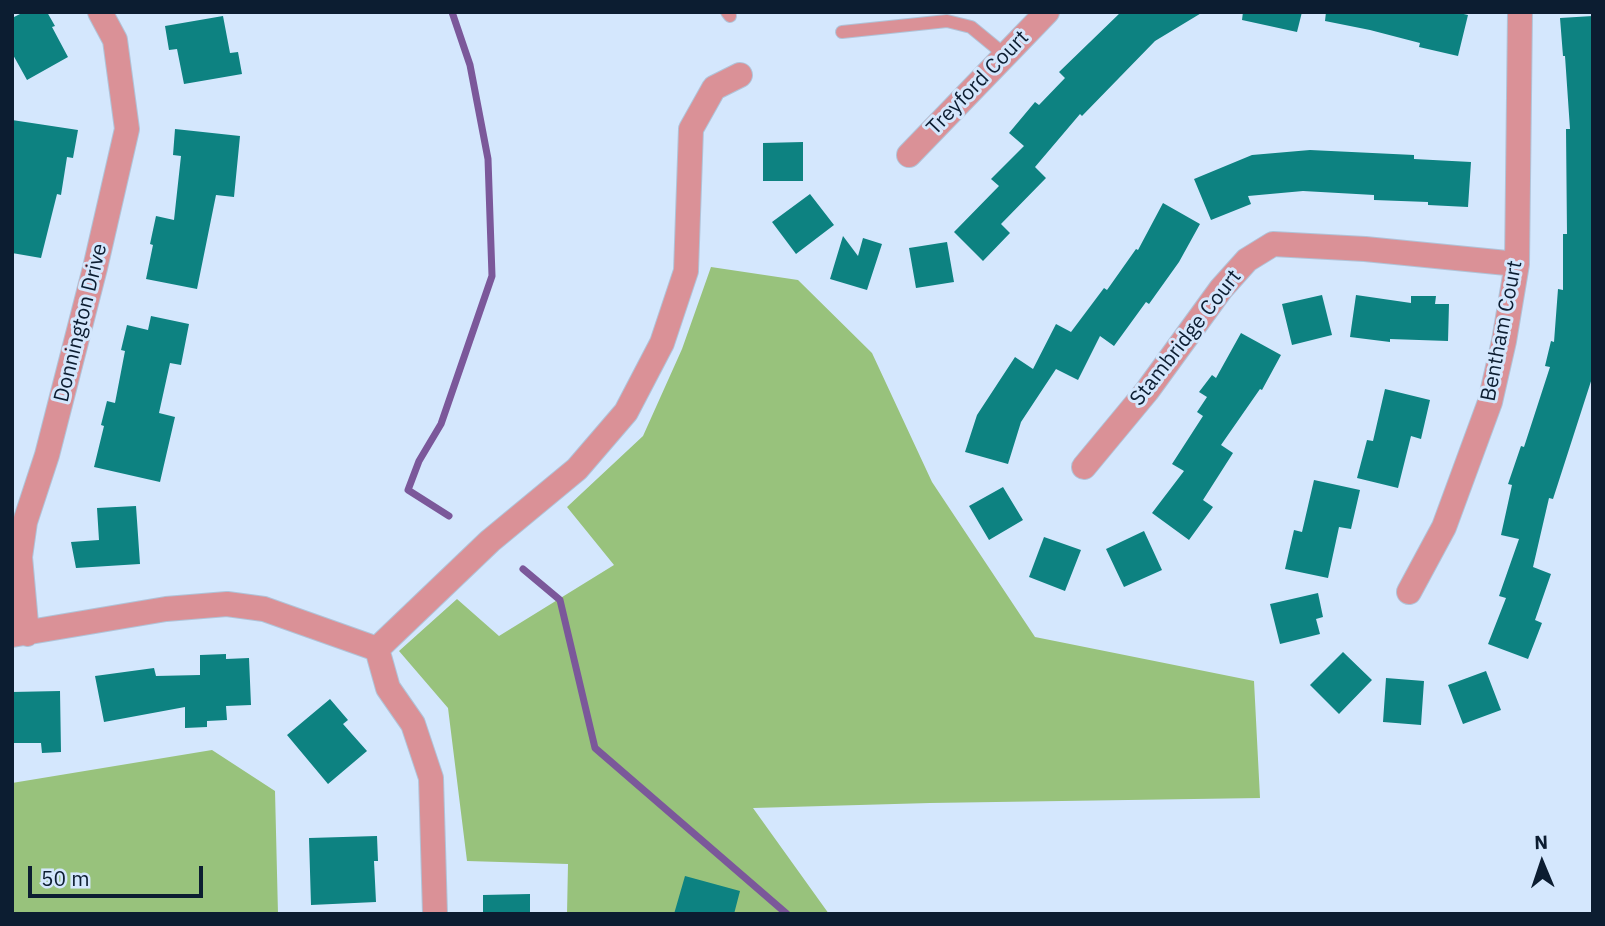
<!DOCTYPE html>
<html>
<head>
<meta charset="utf-8">
<style>
	body { margin:0 }
	#map { position:relative; width:1605px; height:926px; overflow:hidden; background:#d4e7fd; font-family:"IBM Plex Sans",sans-serif }
	canvas { display:block }
	.frame { position:absolute; inset:0; border:14px solid #0c1d31; pointer-events:none }
	.north { position:absolute; left:1507px; top:828px; width:70px; height:70px; -webkit-text-stroke:5px #d4e7fd; paint-order:stroke; rotate:358deg; font-size:19px; font-weight:700; line-height:28px; text-align:center; color:#0c1d31 }
	.north::after { content:''; display:block; margin:auto; width:24px; height:32px; background:#0c1d31; clip-path:polygon(50% 0,100% 100%,50% 72%,0 100%) }
	.scale { position:absolute; left:28px; top:866px; width:175px; height:32px; box-sizing:border-box; border:4px solid #0c1d31; border-top:0; padding-left:9px; font-size:21px; line-height:24px; white-space:nowrap; color:#0c1d31; -webkit-text-stroke:5px #d4e7fd; paint-order:stroke }
</style>
</head>
<body>
<div id="map">
<canvas width="1605" height="926"></canvas>
<div class="frame"></div>
<div class="north">N</div>
<div class="scale">50 m</div>
</div>
<script>
const ctx = document.querySelector('canvas').getContext('2d');
ctx.lineJoin = 'round';
function fill(path, color) { ctx.fillStyle = color; ctx.fill(path, 'evenodd'); }
const toPath = rows => new Path2D(rows.map(r => 'M' + r).join(''));
function stroke(path, color, width, dash) { ctx.strokeStyle = color; ctx.lineWidth = width; ctx.lineCap = dash ? 'butt' : 'round'; ctx.setLineDash(dash || []); ctx.stroke(path); }
function write(font, color, halo, rows, align = 'center') {
  ctx.font = font + ' "IBM Plex Sans",sans-serif'; ctx.lineWidth = 6; ctx.setLineDash([]); ctx.textBaseline = 'middle'; ctx.strokeStyle = halo; ctx.fillStyle = color; for (const [text, x, y, turn = 0] of rows) {
    ctx.save(); ctx.translate(x, y); ctx.rotate((+turn || 0) * Math.PI / 180); ctx.textAlign = isNaN(turn) ? turn : align; if (halo) ctx.strokeText(text, 0, 0); ctx.fillText(text, 0, 0); ctx.restore();
  }
}
fill(toPath([
	[711,267,798,280,872,353,932,482,1035,637,1254,681,1260,798,930,803,753,808,829,914,567,914,568,864,467,861,448,708,399,651,457,599,499,636,614,565,567,507,643,436,682,349],
	[212,750,275,791,278,914,12,914,12,783]
]), '#98c27c');
stroke(toPath([
	[449,516,408,490,419,461,441,424,492,276,488,159,470,65,452,12],
	[523,569,560,600,595,748,787,914]
]), '#7b589a', 7);
fill(toPath([
	[24,12,47,12,55,26,52,27,68,57,27,80,12,53,12,18],
	[1121,12,1203,12,1155,41,1082,116,1080,114,1035,167,1046,178,1001,224,1010,233,983,261,954,232,999,186,991,179,1024,146,1009,133,1035,102,1039,105,1065,78,1059,72],
	[1243,12,1302,12,1297,32,1242,20],
	[1326,12,1455,12,1468,15,1458,56,1419,47,1420,43,1370,30,1325,21],
	[223,16,230,53,238,52,242,74,184,84,177,49,169,50,165,26],
	[1593,16,1593,375,1553,499,1549,498,1533,567,1551,574,1535,620,1542,623,1528,659,1488,644,1506,598,1499,596,1519,539,1501,535,1512,485,1508,484,1521,446,1524,447,1550,367,1545,366,1551,341,1554,342,1558,289,1563,290,1563,234,1567,234,1566,129,1570,129,1565,56,1563,56,1560,18],
	[12,120,78,130,73,158,67,157,61,195,57,194,41,258,12,253],
	[175,129,240,136,234,197,216,195,197,289,146,279,153,245,150,244,156,216,174,220,181,156,173,155],
	[803,142,803,181,763,181,763,143],
	[1310,150,1414,155,1414,159,1471,162,1468,207,1428,205,1428,202,1374,200,1374,195,1303,191,1248,196,1251,204,1211,220,1194,179,1252,155],
	[810,194,834,225,796,254,772,222],
	[1163,203,1200,224,1179,262,1149,304,1146,302,1114,346,1100,336,1078,380,1056,369,1021,422,1008,464,965,452,977,415,1015,357,1033,369,1056,324,1071,332,1104,288,1107,290,1136,249,1138,250],
	[843,236,858,256,863,238,882,244,867,290,830,279],
	[947,242,954,282,916,288,909,248],
	[1322,295,1332,335,1292,345,1282,304],
	[1356,295,1411,303,1411,296,1436,296,1435,304,1449,304,1448,341,1390,339,1390,342,1350,337],
	[151,316,189,324,181,365,170,363,159,413,175,417,160,482,94,467,104,426,101,425,107,401,115,403,125,351,121,350,127,325,148,330],
	[1241,333,1281,355,1262,390,1260,389,1221,445,1233,453,1203,500,1213,507,1189,540,1152,513,1184,471,1172,464,1203,416,1197,412,1207,397,1199,392,1212,375,1216,378],
	[1385,389,1430,400,1421,439,1411,436,1398,488,1357,478,1367,440,1373,441],
	[1314,480,1360,490,1351,529,1339,527,1328,578,1285,569,1294,530,1302,532],
	[1003,487,1023,520,989,540,969,506],
	[136,506,140,564,76,568,71,542,99,540,97,508],
	[1144,531,1162,570,1124,587,1106,549],
	[1044,537,1081,550,1065,591,1029,577],
	[1318,593,1323,617,1316,619,1320,634,1280,644,1270,604],
	[1343,652,1372,680,1339,714,1310,685],
	[226,654,226,659,249,658,251,705,226,706,227,720,207,721,207,727,185,728,185,707,104,722,95,676,154,668,156,676,200,675,200,655],
	[1486,671,1501,710,1463,724,1448,685],
	[1386,678,1424,681,1421,725,1383,722],
	[60,691,61,752,42,753,41,743,12,743,12,692],
	[330,699,348,720,343,724,367,751,328,784,287,735],
	[377,836,378,861,374,861,376,902,311,905,309,838],
	[685,876,740,891,734,914,674,914],
	[530,894,530,914,483,914,483,895]
]), '#0d8281');
const service = toPath([
	[727,12,730,16],
	[842,32,947,21,971,27,1005,55]
]);
const minor = toPath([
	[909,155,1047,12],
	[1084,467,1147,391,1221,289,1247,260,1273,244,1365,249,1517,264],
	[1409,592,1444,527,1490,402,1504,341,1517,264,1520,12],
	[27,634,20,557,25,522,47,455,95,268,127,129,115,40,100,12],
	[12,635,166,609,227,604,264,609,377,649,388,688,413,724,431,778,435,914],
	[377,649,490,541,577,469,626,412,662,343,686,271,691,129,714,88,740,75]
]);
stroke(service, '#b0c3d8', 14);
stroke(minor, '#b0c3d8', 26);
stroke(service, '#da9197', 12);
stroke(minor, '#da9197', 24);
write('21px', '#0c1d31', '#d4e7fd', [
	["Treyford Court",978,83,-46],
	["Donnington Drive",81,323,-76],
	["Bentham Court",1502,331,-79],
	["Stambridge Court",1186,338,-52]
]);
</script>
</body>
</html>
